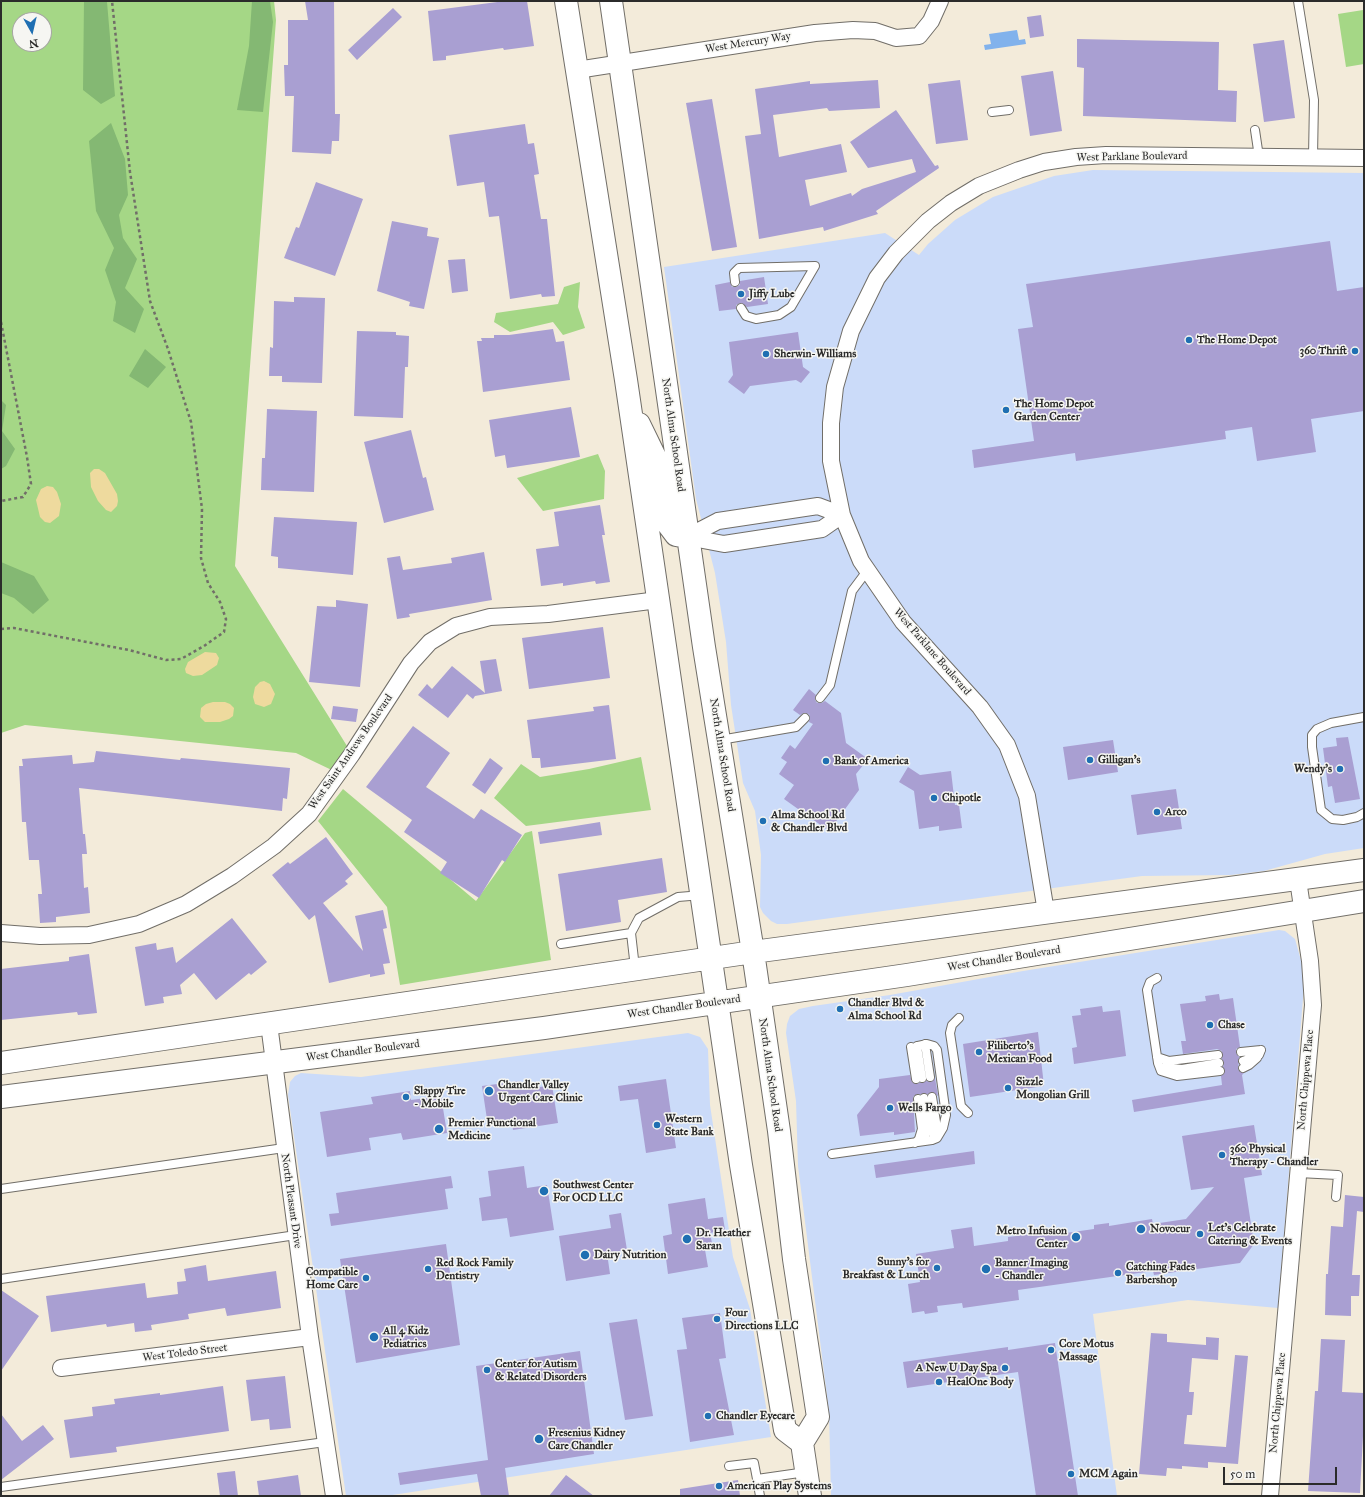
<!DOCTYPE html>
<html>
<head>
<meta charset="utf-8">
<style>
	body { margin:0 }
	#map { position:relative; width:1365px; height:1497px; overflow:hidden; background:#f3ebda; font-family:"IM FELL Great Primer",serif }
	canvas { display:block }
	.frame { position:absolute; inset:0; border:2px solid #2b2b2b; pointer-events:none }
	.north { position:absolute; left:12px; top:12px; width:40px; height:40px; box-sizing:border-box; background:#f6f6f2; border:1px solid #a5a5a2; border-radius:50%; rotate:172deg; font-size:11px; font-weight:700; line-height:16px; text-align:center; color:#2b2b2b }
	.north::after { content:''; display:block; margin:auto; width:14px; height:18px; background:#1f6fb2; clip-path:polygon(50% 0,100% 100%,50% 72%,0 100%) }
	.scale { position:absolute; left:1223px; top:1467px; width:114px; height:18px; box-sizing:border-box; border:2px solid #2b2b2b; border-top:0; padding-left:5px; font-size:12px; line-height:14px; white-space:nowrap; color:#2b2b2b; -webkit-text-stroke:3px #f6f6f2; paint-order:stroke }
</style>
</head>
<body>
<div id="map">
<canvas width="1365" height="1497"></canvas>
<div class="frame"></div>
<div class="north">N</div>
<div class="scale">50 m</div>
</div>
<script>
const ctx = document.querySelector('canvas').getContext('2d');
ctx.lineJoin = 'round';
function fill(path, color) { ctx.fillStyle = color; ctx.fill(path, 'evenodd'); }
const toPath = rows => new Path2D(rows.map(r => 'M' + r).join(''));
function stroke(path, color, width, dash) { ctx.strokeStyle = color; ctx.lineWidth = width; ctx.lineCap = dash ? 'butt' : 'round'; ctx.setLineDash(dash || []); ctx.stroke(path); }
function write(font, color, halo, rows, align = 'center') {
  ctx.font = font + ' "IM FELL Great Primer",serif'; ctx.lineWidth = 3; ctx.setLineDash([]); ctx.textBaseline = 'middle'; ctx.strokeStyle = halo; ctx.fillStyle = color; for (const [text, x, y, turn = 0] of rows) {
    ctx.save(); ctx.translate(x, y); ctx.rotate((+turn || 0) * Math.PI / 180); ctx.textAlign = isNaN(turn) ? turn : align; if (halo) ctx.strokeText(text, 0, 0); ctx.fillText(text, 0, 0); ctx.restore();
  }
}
fill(toPath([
	[1093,170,1364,173,1364,848,1325,854,1264,871,1231,875,1142,876,787,924,777,924,771,921,763,913,760,907,761,855,755,811,743,783,731,705,726,642,715,573,696,499,664,267,885,233,919,255,928,244,955,220,993,197,1054,176],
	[1279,930,1285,931,1295,939,1302,964,1304,986,1278,1308,1188,1300,1093,1314,1117,1496,831,1496,829,1412,798,1166,796,1101,786,1033,787,1024,790,1016,799,1009,813,1006,890,995,1023,971],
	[688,1033,700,1037,708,1049,710,1105,733,1257,750,1309,771,1437,386,1496,346,1496,288,1095,290,1082,295,1076,301,1073,361,1077]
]), '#cbdbf9');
fill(toPath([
	[1,1,274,1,276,20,235,566,352,754,338,773,296,753,25,725,1,733],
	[20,20,44,20,44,44,20,44],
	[1363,10,1364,64,1346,67,1338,14],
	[580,282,578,307,585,328,563,335,553,322,510,332,494,322,496,313,558,304,564,287],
	[598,454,605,471,604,499,543,511,517,478],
	[641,757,651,810,526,826,494,798,521,764,540,777,589,769],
	[343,789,476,901,525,833,532,831,551,960,400,985,387,907,318,821]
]), '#a5d786');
fill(toPath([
	[84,1,107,2,115,96,101,104,83,90],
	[252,1,270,1,273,22,263,112,237,110,249,46],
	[111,123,125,159,128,195,119,215,123,238,137,259,125,288,144,309,135,333,113,321,116,302,105,270,114,248,96,211,89,141],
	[145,349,166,367,148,388,129,376],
	[1,400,6,405,2,431,15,449,6,466,1,469],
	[1,562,34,576,49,600,33,614,14,598,1,593]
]), '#84b873');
fill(toPath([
	[94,469,99,469,105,473,117,494,118,501,117,506,111,512,106,510,98,501,91,487,90,473],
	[47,486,53,487,57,492,61,504,59,516,50,523,45,522,40,517,36,500,41,489],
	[205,652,216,653,219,658,217,665,202,675,193,676,186,673,185,669,188,662],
	[264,681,270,684,275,694,271,704,264,707,255,704,253,697,255,687,260,682],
	[213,702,225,702,230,704,234,708,233,716,229,719,220,722,205,722,200,717,201,708,206,704]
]), '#eeda9e');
fill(toPath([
	[1017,30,1019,40,1025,39,1026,44,985,50,984,45,991,44,989,34]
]), '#81b2ec');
fill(toPath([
	[305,1,334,1,335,114,340,114,339,141,332,141,331,154,292,152,294,96,285,96,284,65,288,65,288,20,308,20],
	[505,1,527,1,534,46,504,50,503,48,446,56,446,60,433,61,428,11],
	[393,8,402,17,357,60,348,50],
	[1041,15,1044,36,1030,38,1027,17],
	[1077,39,1219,42,1218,90,1237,91,1236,122,1083,116,1084,68,1077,67],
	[1284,40,1295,118,1264,122,1253,44],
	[1053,71,1062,131,1030,136,1021,76],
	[878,80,880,108,829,111,827,108,773,115,779,157,841,144,847,172,805,180,810,206,851,193,852,196,862,189,916,172,912,159,868,168,850,142,896,110,935,166,938,165,939,168,876,211,878,214,824,231,823,227,759,239,745,136,761,134,755,89,810,81,810,84],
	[960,80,968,140,936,144,928,84],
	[712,99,737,247,712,251,686,103],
	[525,124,528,144,534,143,539,174,534,175,541,219,547,219,555,296,542,297,541,294,510,299,499,216,489,217,484,182,457,186,449,135],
	[316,182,363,199,335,276,284,258,296,227,299,228],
	[392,221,428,228,427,236,439,238,424,309,409,306,410,302,377,291],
	[1330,241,1337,291,1364,287,1364,411,1311,419,1316,452,1257,461,1252,427,1225,431,1226,439,1076,461,1075,453,974,468,972,450,1034,441,1018,329,1033,327,1026,284],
	[465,259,468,291,452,293,448,260],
	[764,277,768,304,747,307,740,303,736,305,736,309,719,311,715,285,730,282,732,287,736,287,740,285,740,281],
	[294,297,325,298,322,383,282,382,282,376,269,376,270,347,273,348,274,301,294,302],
	[553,329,556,342,564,341,570,380,483,392,477,341,482,341,481,338,494,338,494,335,509,335],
	[357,331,396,332,396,335,409,336,408,367,405,367,403,418,354,416],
	[798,332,803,367,810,372,801,383,796,380,750,386,744,394,728,382,733,375,729,342],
	[571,407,580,457,507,468,505,455,495,457,489,420],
	[267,409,317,411,314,492,261,490,262,458,265,458],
	[411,430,423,478,426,477,434,510,384,523,364,442],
	[600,505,605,535,602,535,610,582,596,584,595,581,563,586,563,583,541,586,536,549,559,546,554,512],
	[274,517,357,522,353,575,278,568,278,557,271,556],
	[484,552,492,600,409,614,410,617,397,619,387,558,400,556,403,570,452,563,451,558],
	[336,600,368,604,360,687,309,682,317,606,336,607],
	[603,627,610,678,529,689,522,638],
	[496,659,502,691,475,696,473,699,467,694,448,718,418,695,427,684,432,689,452,666,485,693,480,661],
	[809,689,816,695,815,700,817,703,822,703,825,701,841,713,846,743,868,759,856,774,859,790,829,831,784,799,794,785,779,774,787,762,781,758,790,745,795,749,813,724,809,722,810,717,809,714,804,713,800,715,793,710],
	[609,705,616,759,541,768,540,758,532,758,527,720,594,711,593,707],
	[333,706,358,709,356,722,331,719],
	[413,726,450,753,426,787,474,819,481,809,522,835,505,862,502,860,479,898,440,873,447,862,404,832,412,820,366,787],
	[1348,737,1360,799,1335,803,1332,786,1328,787,1323,748,1337,746,1336,738],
	[1113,740,1118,772,1068,780,1063,747],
	[96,751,180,760,181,758,290,768,287,799,283,798,282,811,79,788,83,834,85,834,87,854,82,854,84,888,88,887,90,913,56,917,56,922,40,923,38,894,42,894,39,860,29,860,26,822,22,822,19,766,23,766,22,759,72,755,73,764,94,762],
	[490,758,503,768,485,794,472,785],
	[908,767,920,775,951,771,955,805,959,805,962,828,939,831,939,826,919,829,914,791,899,782],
	[1176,789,1182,829,1137,835,1131,795],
	[600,822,602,835,540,844,538,832],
	[326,837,353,874,345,881,348,884,323,903,363,951,355,916,383,910,387,928,383,929,390,963,383,964,385,974,370,977,370,974,329,983,315,915,309,920,272,875,288,862,290,864],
	[662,858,667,892,618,900,621,922,566,931,558,874],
	[232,918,267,962,251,975,249,973,216,1000,194,973,180,985,182,994,163,997,164,1003,145,1006,135,947,156,943,157,950,173,947,176,963],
	[89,954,97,1013,78,1015,77,1012,1,1020,1,969,69,961,69,957],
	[1219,994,1220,1000,1233,998,1240,1047,1236,1049,1236,1053,1239,1057,1238,1070,1244,1073,1242,1075,1245,1094,1134,1112,1132,1100,1222,1085,1221,1076,1225,1071,1223,1067,1224,1063,1222,1059,1222,1051,1217,1049,1183,1054,1181,1041,1186,1041,1180,1004,1206,1001,1205,996],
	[1102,1006,1103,1012,1120,1010,1126,1056,1074,1064,1072,1048,1077,1047,1072,1016,1081,1015,1080,1009],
	[1038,1032,1044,1086,970,1097,963,1044],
	[910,1075,912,1082,916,1084,926,1081,931,1082,935,1078,938,1096,932,1092,928,1094,917,1094,913,1097,915,1132,894,1135,894,1132,860,1136,857,1115,879,1087,879,1079],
	[666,1079,676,1148,646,1153,638,1099,620,1101,618,1086],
	[520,1081,522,1090,552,1085,558,1123,513,1130,512,1122,488,1126,482,1086],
	[410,1091,411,1100,441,1096,447,1133,403,1140,401,1133,369,1138,371,1150,327,1157,320,1112,373,1104,371,1097],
	[1254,1125,1262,1175,1244,1178,1254,1244,1240,1263,1154,1275,1153,1271,1018,1290,1019,1300,963,1308,962,1303,937,1306,938,1312,925,1314,924,1311,912,1313,908,1284,920,1282,916,1254,954,1248,951,1230,972,1227,974,1246,1008,1241,1008,1237,1058,1231,1059,1234,1094,1229,1094,1225,1109,1223,1109,1226,1152,1219,1153,1224,1186,1219,1214,1187,1191,1190,1182,1136],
	[974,1151,975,1164,876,1178,874,1165],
	[524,1166,527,1188,547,1185,554,1230,510,1237,507,1218,482,1221,479,1198,491,1196,488,1171],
	[451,1176,453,1188,445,1189,448,1209,331,1226,329,1214,339,1213,336,1193],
	[1345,1195,1364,1197,1364,1212,1357,1211,1352,1275,1360,1275,1359,1296,1351,1296,1351,1316,1325,1315,1326,1274,1328,1274,1331,1226,1343,1227],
	[705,1198,708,1219,723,1217,725,1230,710,1233,712,1243,704,1244,708,1267,668,1274,663,1236,672,1234,668,1204],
	[621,1213,627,1250,607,1253,610,1274,566,1281,559,1236,611,1228,609,1215],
	[446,1244,460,1345,356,1363,340,1259],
	[206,1265,208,1281,276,1271,281,1308,227,1316,225,1308,188,1314,189,1319,151,1325,152,1330,135,1332,134,1323,107,1327,106,1324,51,1332,46,1296,145,1283,147,1298,178,1294,177,1282,186,1281,184,1269],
	[1,1290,39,1316,1,1371],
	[720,1313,726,1358,719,1359,734,1435,690,1442,677,1350,687,1349,682,1318],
	[637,1319,653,1416,625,1420,609,1323],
	[1151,1333,1167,1334,1167,1342,1206,1345,1206,1337,1219,1338,1218,1360,1192,1358,1189,1392,1194,1392,1192,1415,1187,1415,1184,1444,1226,1447,1235,1355,1248,1356,1238,1464,1208,1462,1208,1468,1182,1466,1182,1469,1167,1468,1166,1476,1139,1474],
	[1321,1339,1345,1340,1342,1392,1364,1393,1364,1436,1363,1436,1360,1493,1308,1491,1315,1391,1318,1391],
	[1055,1343,1078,1496,1036,1496,1018,1372,907,1388,903,1362,1008,1347,1008,1350],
	[580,1351,594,1454,505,1468,509,1496,481,1496,477,1474,400,1485,398,1473,488,1460,476,1366],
	[285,1376,291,1428,270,1430,269,1419,251,1421,246,1380],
	[223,1386,229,1431,116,1447,117,1452,70,1458,64,1420,93,1416,92,1407,115,1404,114,1399,160,1393,160,1395],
	[1,1414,22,1441,43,1425,54,1439,1,1480],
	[235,1471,238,1496,220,1496,217,1473],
	[298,1475,301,1496,259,1496,257,1481],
	[566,1475,594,1496,549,1496],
	[738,1480,740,1496,680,1496,680,1489]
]), '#a99fd2');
const lane = toPath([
	[1298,1,1314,100,1313,157],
	[992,112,1009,110],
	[1255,130,1259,157],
	[735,282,734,273,739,268,815,266,791,307,779,315,756,319,746,316,741,308],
	[820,698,830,685,852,591,867,571],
	[1364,717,1331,723,1317,729,1312,735,1312,747,1321,810,1332,819,1343,820,1357,817,1364,813],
	[720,740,796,727,805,718],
	[561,944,631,933],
	[635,968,631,933,639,918,678,897,702,895],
	[1157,978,1150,982,1147,990,1158,1063,1161,1071,1177,1076,1220,1071],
	[959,1018,952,1025,950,1033,961,1106,968,1113],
	[925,1044,930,1077],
	[917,1046,922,1078],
	[911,1047,916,1079],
	[1241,1052,1261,1050],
	[1157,1057,1169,1061,1218,1055],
	[1243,1061,1259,1055,1261,1050],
	[1160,1067,1182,1069,1219,1063],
	[1243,1068,1249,1065,1257,1058],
	[932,1097,936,1122,936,1130,933,1138],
	[923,1139,929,1128,924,1098],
	[915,1143,919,1139,922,1129,918,1099],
	[832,1154,932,1140,937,1138,943,1128,946,1115,937,1050,934,1046,927,1044,918,1046],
	[1298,1173,1338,1175,1336,1197],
	[1,1189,284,1148],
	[1,1279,296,1235],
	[729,1466,754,1463,757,1479],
	[1,1487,325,1442],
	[760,1496,757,1479,806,1472]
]);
const street = toPath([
	[577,70,815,33,853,30,875,31,896,38,919,36,931,21,940,1],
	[687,537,718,521,818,506,842,515],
	[687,537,724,544,822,529,842,515],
	[1046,912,1027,796,1007,745,980,707,903,622,861,561,842,515,831,461,831,423,835,387,851,331,877,278,896,253,928,221,951,203,979,186,1019,170,1044,162,1076,157,1106,155,1364,158],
	[1,933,40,936,89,935,139,924,186,904,232,876,274,846,309,814,352,754,411,663,430,642,456,626,490,617,548,614,658,600],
	[269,1024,310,1337,334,1496],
	[61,1368,310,1337],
	[1270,1496,1313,1005,1310,961,1298,880]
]);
const secondary = toPath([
	[566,1,626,380,741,1165,785,1430,802,1443],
	[611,1,704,647,753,952,779,1131,794,1259,818,1417,802,1443,810,1496],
	[639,424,656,459,667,523,676,535,687,537],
	[1,1063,753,952,1364,870],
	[1,1097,544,1028,907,975,1364,901]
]);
stroke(lane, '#716e68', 10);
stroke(street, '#716e68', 18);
stroke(secondary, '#716e68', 24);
stroke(toPath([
	[1,322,27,457,31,484,23,497,1,501],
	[1,629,14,628,76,640,129,650,166,660,181,659,204,646,224,632,226,619,220,602,208,583,201,558,202,509,191,422,168,349,150,301,130,172,112,1]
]), '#716e68', 2.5, [3, 3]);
stroke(lane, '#fff', 8);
stroke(street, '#fff', 16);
stroke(secondary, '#fff', 22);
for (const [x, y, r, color] of [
	[741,294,4,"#1f6fb2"],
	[1189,340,4,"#1f6fb2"],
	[1355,351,4,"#1f6fb2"],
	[766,354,4,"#1f6fb2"],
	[1006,410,4,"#1f6fb2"],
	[1090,760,4,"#1f6fb2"],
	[826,761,4,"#1f6fb2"],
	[1340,769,4,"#1f6fb2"],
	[934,798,4,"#1f6fb2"],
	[1157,812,4,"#1f6fb2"],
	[763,821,4,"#1f6fb2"],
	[840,1009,4,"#1f6fb2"],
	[1210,1025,4,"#1f6fb2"],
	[979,1052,4,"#1f6fb2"],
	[1008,1088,4,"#1f6fb2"],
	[489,1091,5,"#1f6fb2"],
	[406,1097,4,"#1f6fb2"],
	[890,1108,4,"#1f6fb2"],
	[657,1125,4,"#1f6fb2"],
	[439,1129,5,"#1f6fb2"],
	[1222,1155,4,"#1f6fb2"],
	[544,1191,5,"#1f6fb2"],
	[1141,1229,5,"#1f6fb2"],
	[1200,1234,4,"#1f6fb2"],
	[1076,1237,5,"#1f6fb2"],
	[687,1239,5,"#1f6fb2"],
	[585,1255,5,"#1f6fb2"],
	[937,1268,4,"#1f6fb2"],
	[428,1269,4,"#1f6fb2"],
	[986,1269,5,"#1f6fb2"],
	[1118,1273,4,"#1f6fb2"],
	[366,1278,4,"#1f6fb2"],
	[717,1319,4,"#1f6fb2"],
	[374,1337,5,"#1f6fb2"],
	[1051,1350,4,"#1f6fb2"],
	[1005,1368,4,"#1f6fb2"],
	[487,1370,4,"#1f6fb2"],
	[939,1382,4,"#1f6fb2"],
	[708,1416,4,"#1f6fb2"],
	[539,1439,5,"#1f6fb2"],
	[1071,1474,4,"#1f6fb2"],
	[719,1486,4,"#1f6fb2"]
]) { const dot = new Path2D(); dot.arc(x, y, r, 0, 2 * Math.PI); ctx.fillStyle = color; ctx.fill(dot); stroke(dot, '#f6f6f2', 1.5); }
write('11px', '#2b2b2b', '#f6f6f2', [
	["West Mercury Way",748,43,-9],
	["West Parklane Boulevard",1132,157,-1],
	["North Alma School Road",673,435,82],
	["West Parklane Boulevard",932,652,49],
	["West Saint Andrews Boulevard",351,752,-55],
	["North Alma School Road",722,755,81],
	["West Chandler Boulevard",1004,959,-9],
	["West Chandler Boulevard",684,1007,-8],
	["West Chandler Boulevard",363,1051,-7],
	["North Alma School Road",770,1075,82],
	["North Chippewa Place",1306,1080,-85],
	["North Pleasant Drive",291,1201,82],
	["West Toledo Street",185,1353,-7],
	["North Chippewa Place",1278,1403,-85]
]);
write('bold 11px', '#2b2b2b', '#f6f6f2', [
	["Jiffy Lube",749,294],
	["The Home Depot",1197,340],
	["360 Thrift",1347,351,"right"],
	["Sherwin-Williams",774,354],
	["The Home Depot",1014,404],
	["Garden Center",1014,417],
	["Gilligan's",1098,760],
	["Bank of America",834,761],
	["Wendy's",1332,769,"right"],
	["Chipotle",942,798],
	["Arco",1165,812],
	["Alma School Rd",771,815],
	["& Chandler Blvd",771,828],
	["Chandler Blvd &",848,1003],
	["Alma School Rd",848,1016],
	["Chase",1218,1025],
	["Filiberto’s",987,1046],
	["Mexican Food",987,1059],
	["Sizzle",1016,1082],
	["Mongolian Grill",1016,1095],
	["Chandler Valley",498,1085],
	["Urgent Care Clinic",498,1098],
	["Slappy Tire",414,1091],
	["- Mobile",414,1104],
	["Wells Fargo",898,1108],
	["Western",665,1119],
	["State Bank",665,1132],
	["Premier Functional",448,1123],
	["Medicine",448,1136],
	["360 Physical",1230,1149],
	["Therapy - Chandler",1230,1162],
	["Southwest Center",553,1185],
	["For OCD LLC",553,1198],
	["Let's Celebrate",1208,1228],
	["Catering & Events",1208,1241],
	["Novocur",1150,1229],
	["Metro Infusion",1067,1231,"right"],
	["Center",1067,1244,"right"],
	["Dr. Heather",696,1233],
	["Saran",696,1246],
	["Dairy Nutrition",594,1255],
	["Sunny's for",929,1262,"right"],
	["Breakfast & Lunch",929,1275,"right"],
	["Red Rock Family",436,1263],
	["Dentistry",436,1276],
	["Banner Imaging",995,1263],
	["- Chandler",995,1276],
	["Catching Fades",1126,1267],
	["Barbershop",1126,1280],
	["Compatible",358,1272,"right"],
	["Home Care",358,1285,"right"],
	["Four",725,1313],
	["Directions LLC",725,1326],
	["All 4 Kidz",383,1331],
	["Pediatrics",383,1344],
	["Core Motus",1059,1344],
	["Massage",1059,1357],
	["Center for Autism",495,1364],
	["& Related Disorders",495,1377],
	["A New U Day Spa",997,1368,"right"],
	["HealOne Body",947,1382],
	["Chandler Eyecare",716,1416],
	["Fresenius Kidney",548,1433],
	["Care Chandler",548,1446],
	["MCM Again",1079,1474],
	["American Play Systems",727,1486]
], 'left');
</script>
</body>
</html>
